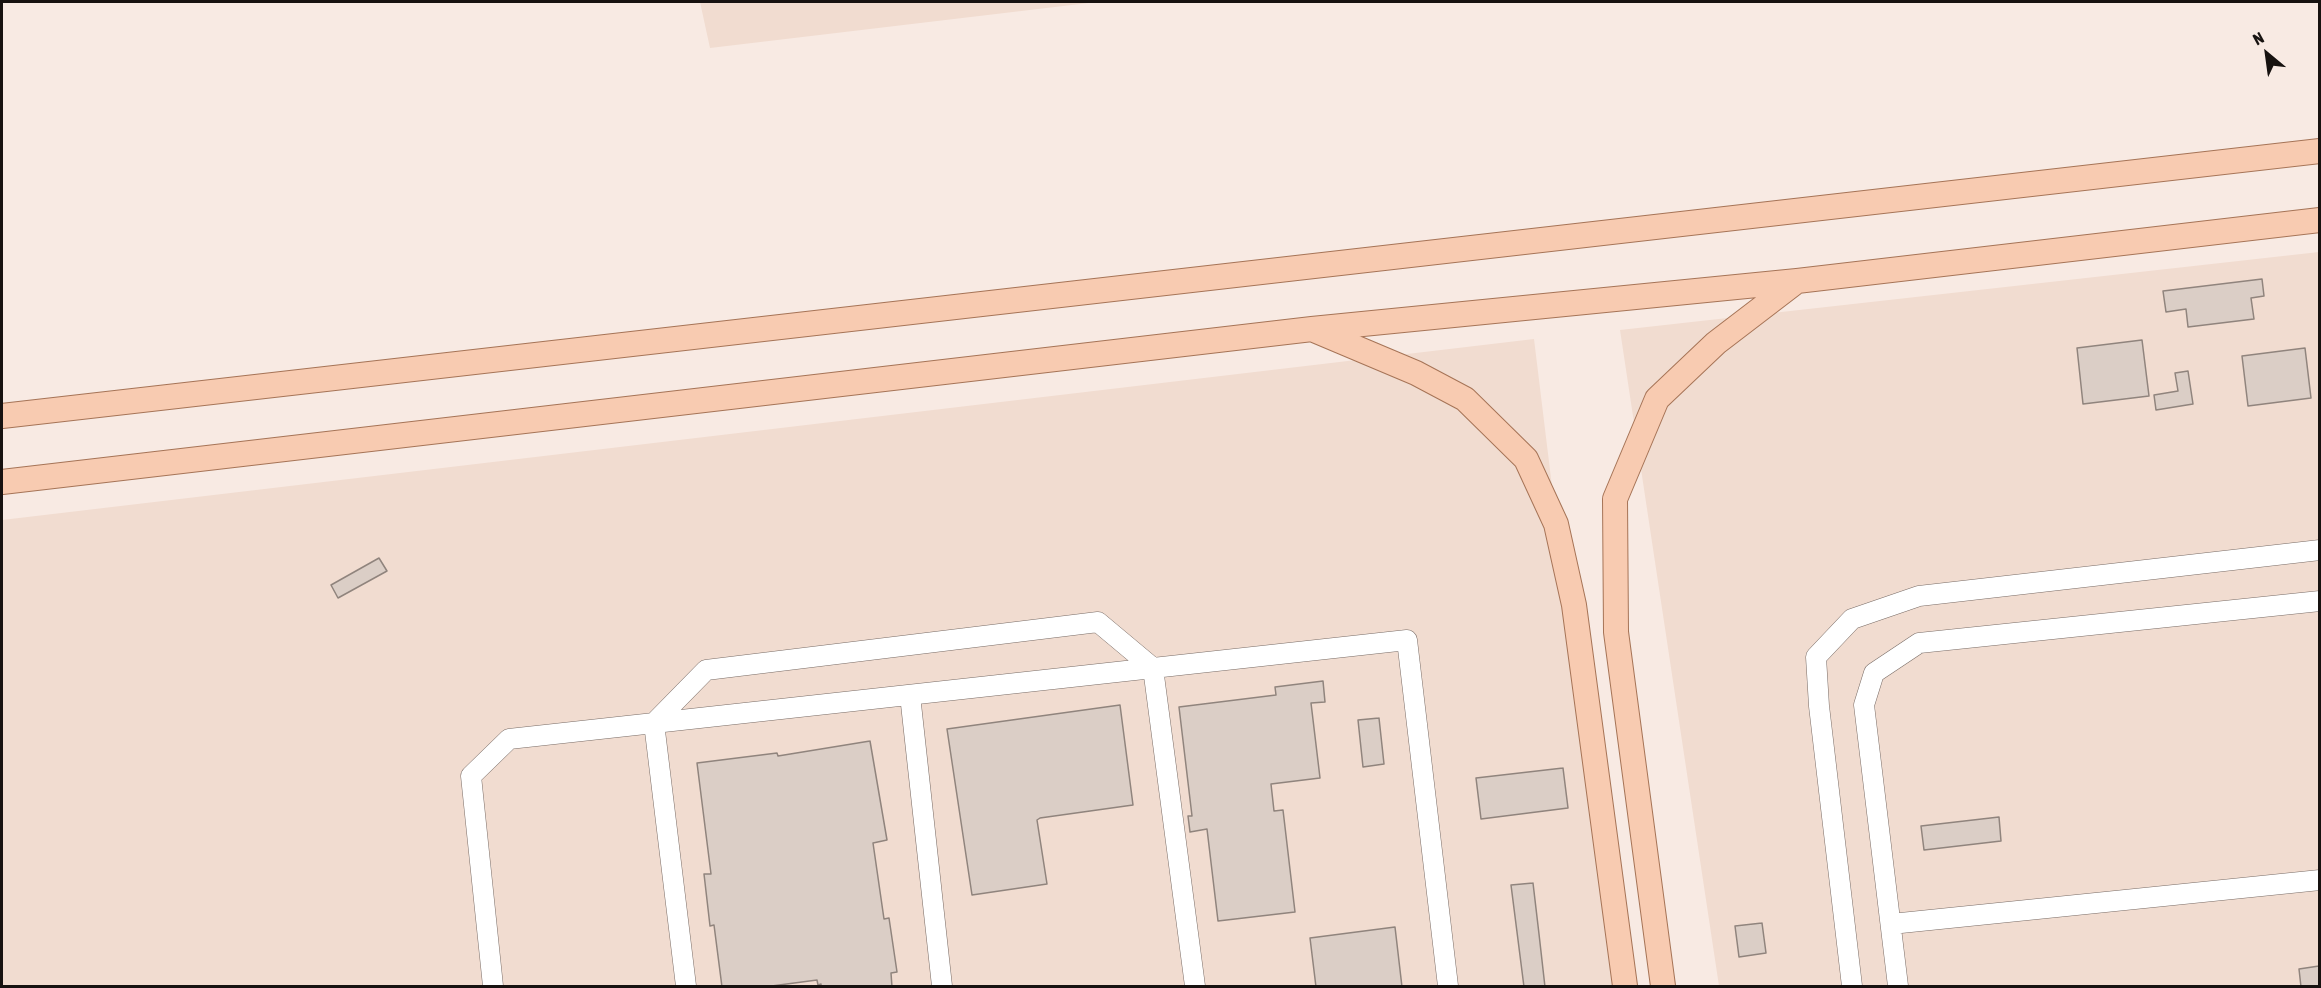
<!DOCTYPE html>
<html>
<head>
<meta charset="utf-8">
<style>
	body { margin:0 }
	#map { position:relative; width:2321px; height:988px; overflow:hidden; background:#f8eae3; font-family:"Asap Condensed",sans-serif }
	canvas { display:block }
	.frame { position:absolute; inset:0; border:3px solid #171210; pointer-events:none }
	.north { position:absolute; left:2237px; top:24px; width:60px; height:60px; -webkit-text-stroke:4px #f8eae3; paint-order:stroke; rotate:331deg; font-size:16px; font-weight:700; line-height:24px; text-align:center; color:#171210 }
	.north::after { content:''; display:block; margin:auto; width:21px; height:27px; background:#171210; clip-path:polygon(50% 0,100% 100%,50% 72%,0 100%) }
</style>
</head>
<body>
<div id="map">
<canvas width="2321" height="988"></canvas>
<div class="frame"></div>
<div class="north">N</div>
</div>
<script>
const ctx = document.querySelector('canvas').getContext('2d');
ctx.lineJoin = 'round';
function fill(path, color) { ctx.fillStyle = color; ctx.fill(path, 'evenodd'); }
const toPath = rows => new Path2D(rows.map(r => 'M' + r).join(''));
function stroke(path, color, width, dash) { ctx.strokeStyle = color; ctx.lineWidth = width; ctx.lineCap = dash ? 'butt' : 'round'; ctx.setLineDash(dash || []); ctx.stroke(path); }
fill(toPath([
	[700,2,1097,2,710,48],
	[2319,252,2319,986,1719,986,1620,330],
	[1534,339,1613,986,2,986,2,520]
]), '#f1dcd0');
const building = toPath([
	[2262,279,2264,296,2251,298,2254,319,2188,327,2186,309,2166,312,2163,291,2262,279],
	[2142,340,2149,396,2083,404,2077,348,2142,340],
	[2305,348,2311,398,2248,406,2242,356,2305,348],
	[2188,371,2193,404,2156,410,2154,395,2178,391,2175,373,2188,371],
	[379,558,387,571,338,598,331,585,379,558],
	[1323,681,1325,702,1311,703,1320,778,1271,784,1274,811,1283,810,1295,912,1218,921,1207,829,1190,832,1188,816,1192,816,1179,707,1276,695,1275,687,1323,681],
	[1120,705,1133,805,1040,818,1037,820,1047,884,972,895,947,729,1120,705],
	[1379,718,1384,764,1363,767,1358,720,1379,718],
	[870,741,887,840,873,843,884,919,889,918,897,972,891,973,892,987,821,987,821,984,818,985,817,980,764,987,722,987,714,925,710,926,704,874,711,874,697,763,777,753,778,756,870,741],
	[1563,768,1568,808,1481,819,1476,778,1563,768],
	[1999,817,2001,841,1924,850,1921,826,1999,817],
	[1533,883,1539,934,1545,987,1524,987,1511,885,1533,883],
	[1762,923,1766,953,1739,957,1735,926,1762,923],
	[1395,927,1402,987,1316,987,1310,938,1395,927],
	[2319,966,2319,987,2301,987,2299,969,2319,966]
]);
fill(building, '#dbcec6');
stroke(building, '#90847d', 1.5);
const minor = toPath([
	[910,695,942,986],
	[1891,924,2320,880],
	[493,986,471,776,509,739,1407,640,1448,986],
	[686,986,654,723,706,670,1098,622,1153,668,1195,986],
	[1852,986,1819,706,1816,657,1852,619,1919,596,2320,550],
	[1898,986,1864,705,1874,673,1919,643,2320,601]
]);
const major = toPath([
	[1314,330,1416,373,1465,399,1526,459,1556,524,1574,605,1625,986],
	[2,416,2320,151],
	[2,482,1312,329,1797,281,2320,220],
	[1663,986,1616,632,1615,499,1657,399,1716,343,1797,281]
]);
stroke(minor, '#796c66', 21);
stroke(major, '#a67457', 26);
stroke(minor, '#fff', 20);
stroke(major, '#f8cbb1', 24);
</script>
</body>
</html>
